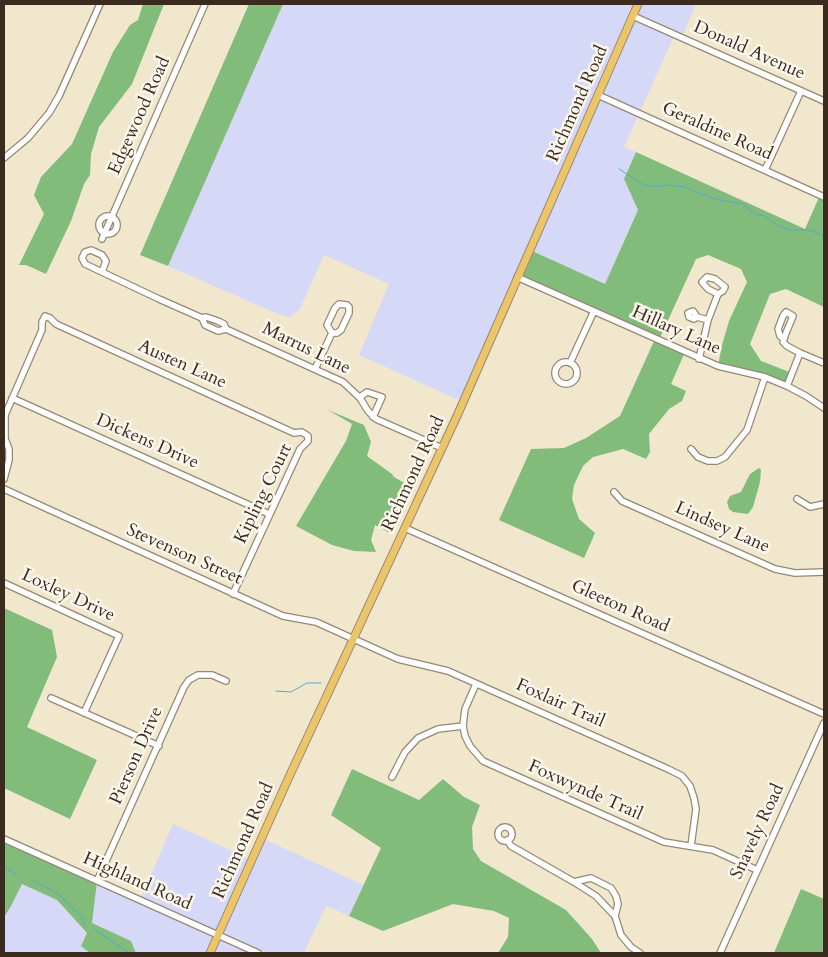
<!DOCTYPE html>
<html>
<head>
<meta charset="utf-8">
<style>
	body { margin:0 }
	#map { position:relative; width:828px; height:957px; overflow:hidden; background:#f0e7cc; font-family:Cardo,serif }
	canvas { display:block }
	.frame { position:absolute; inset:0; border:5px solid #3b2a1e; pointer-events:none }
</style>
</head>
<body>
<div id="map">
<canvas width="828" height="957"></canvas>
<div class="frame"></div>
</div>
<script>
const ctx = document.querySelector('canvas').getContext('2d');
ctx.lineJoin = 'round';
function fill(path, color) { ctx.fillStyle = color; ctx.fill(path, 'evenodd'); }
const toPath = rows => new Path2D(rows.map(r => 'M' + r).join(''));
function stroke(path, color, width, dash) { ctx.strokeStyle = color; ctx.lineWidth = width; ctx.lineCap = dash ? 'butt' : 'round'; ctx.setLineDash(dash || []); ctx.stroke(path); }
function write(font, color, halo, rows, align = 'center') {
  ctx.font = font + ' Cardo,serif'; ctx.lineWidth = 5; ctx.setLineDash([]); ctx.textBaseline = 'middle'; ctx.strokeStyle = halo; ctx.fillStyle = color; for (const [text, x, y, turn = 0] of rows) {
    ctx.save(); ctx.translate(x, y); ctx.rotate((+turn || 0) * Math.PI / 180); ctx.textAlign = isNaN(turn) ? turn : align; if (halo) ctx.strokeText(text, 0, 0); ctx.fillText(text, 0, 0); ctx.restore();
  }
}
fill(toPath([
	[283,4,696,4,682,37,675,34,624,147,636,152,624,179,638,209,605,284,530,250,463,402,359,355,389,284,324,255,300,309,290,317,278,314,168,266],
	[173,824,252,860,262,838,363,885,349,916,326,906,304,953,136,953,131,941,91,923,97,881,140,900],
	[22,884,57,900,87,933,81,946,90,953,4,953,4,917,10,908]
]), '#d6d8f8');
fill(toPath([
	[143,4,164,4,132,84,99,127,91,154,90,175,84,184,71,221,46,274,26,265,19,265,44,214,34,195,41,177,72,144,113,52,130,25,138,20],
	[249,4,283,4,168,266,140,255],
	[636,152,805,229,820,195,824,197,824,307,786,289,770,294,750,344,761,361,792,373,787,386,718,366,722,345,729,321,747,282,741,269,708,255,696,259,659,340,685,352,671,384,686,391,682,401,669,409,649,434,650,452,646,459,623,449,593,457,583,466,574,485,572,499,579,519,595,533,584,558,499,520,531,449,564,448,586,438,620,416,655,339,517,277,530,250,605,284,638,210,624,179],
	[328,410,364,425,371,442,367,456,392,474,394,477,411,487,390,533,375,525,371,540,376,552,354,551,332,545,296,526,346,441,352,424],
	[759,468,761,470,760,482,753,507,748,514,733,512,729,509,727,502,730,496,741,492,750,474],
	[4,608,52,630,57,657,27,727,97,760,70,819,4,788],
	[352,769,419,800,443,779,464,797,480,805,472,827,473,849,481,861,566,910,592,939,601,953,498,953,508,937,509,918,494,911,453,904,383,931,349,916,381,848,331,815],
	[4,839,97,881,92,923,131,941,136,953,90,953,81,946,87,933,57,900,22,884,10,908,4,917],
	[801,889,824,899,824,953,774,953]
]), '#82bc7a');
stroke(toPath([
	[619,169,644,185,655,187,669,185,684,187,715,199,743,204,755,214,765,216,779,226,790,230,809,230,824,236],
	[276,691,291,692,307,683,321,683],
	[4,867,18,875],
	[34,881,60,895,83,919,84,923],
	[94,929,129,953]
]), '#52abcf', 1);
const minor = toPath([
	[633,16,824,101],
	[598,95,824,197],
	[4,158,28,138,49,113,59,96,100,4],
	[765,170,801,91],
	'99 225a9 9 0 1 1 18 0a9 9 0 1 1-18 0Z',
	[102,239,205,4],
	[102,272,106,261,102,255,91,250,85,252,82,258,85,264,159,299,202,318],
	[517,277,718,366,765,377,787,386,806,396,824,408],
	[697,317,694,319,689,317,688,313,693,311,697,317,708,320],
	[226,329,218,331,205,325,202,318,206,317,218,321,224,324,226,329,343,382,360,398,368,411,376,419,442,448],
	[784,339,780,336,778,329,783,316,786,312,793,316,791,321,786,333,783,342,787,346,800,353],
	[699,359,708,320,718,294,723,291,725,287,715,279,707,277,702,282,708,289,718,294],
	'555 373a11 11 0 1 1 22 0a11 11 0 1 1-22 0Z',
	[570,363,594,311],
	[315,369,332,333,337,333,341,330,349,313,349,307,347,305,339,304,335,308,327,325,332,333],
	[787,386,800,353,824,363],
	[360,397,367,392,382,397,373,417],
	[12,398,269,514],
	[691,449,698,457,708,461,717,461,725,457,747,430,765,377],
	[4,479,9,460,9,449,5,439,5,415,42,330,42,322,45,316,50,318,56,324,294,433,302,432,308,436,308,441,300,449,233,594],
	[4,489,283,616,316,622,398,659,448,671,668,769,682,776,690,786,694,798,696,809,691,846],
	[614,492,622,501,775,569,795,573,824,572],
	[797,499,810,507,824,504],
	[405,528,824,714],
	[4,583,119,636,84,713],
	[476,684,465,709,463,726,465,736,470,746,483,761,664,842,713,850,757,870],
	[51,698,159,746],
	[392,777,405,752,418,738,438,729,463,726],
	'498 834a7 7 0 1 1 14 0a7 7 0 1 1-14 0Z',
	[4,839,258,953],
	[507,840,511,846,574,882,596,896,615,916,618,904,616,896,611,888,591,878,574,882],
	[97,881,184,687,189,680,198,675,212,675,226,681],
	[615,916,621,935,631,947,640,953],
	[720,953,824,723]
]);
const major = toPath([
	[210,953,289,777,457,416,638,4]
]);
stroke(minor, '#968875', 8);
stroke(major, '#968875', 9);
stroke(minor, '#fff', 5.5);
stroke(major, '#ecc569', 7);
write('18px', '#3b2a1e', '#fbf7ec', [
	["Donald Avenue",749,51,24],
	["Richmond Road",578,104,-66],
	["Edgewood Road",140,116,-66],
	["Geraldine Road",717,132,24],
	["Hillary Lane",676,331,24],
	["Marrus Lane",306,349,26],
	["Austen Lane",182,365,24],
	["Dickens Drive",147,442,24],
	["Richmond Road",414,474,-65],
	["Kipling Court",264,494,-64],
	["Lindsey Lane",722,528,24],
	["Stevenson Street",184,555,24],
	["Loxley Drive",68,596,25],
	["Gleeton Road",620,607,24],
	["Foxlair Trail",560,704,24],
	["Pierson Drive",137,756,-66],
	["Foxwynde Trail",585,791,24],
	["Snavely Road",758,832,-65],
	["Richmond Road",244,841,-66],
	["Highland Road",137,882,24]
]);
</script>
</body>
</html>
